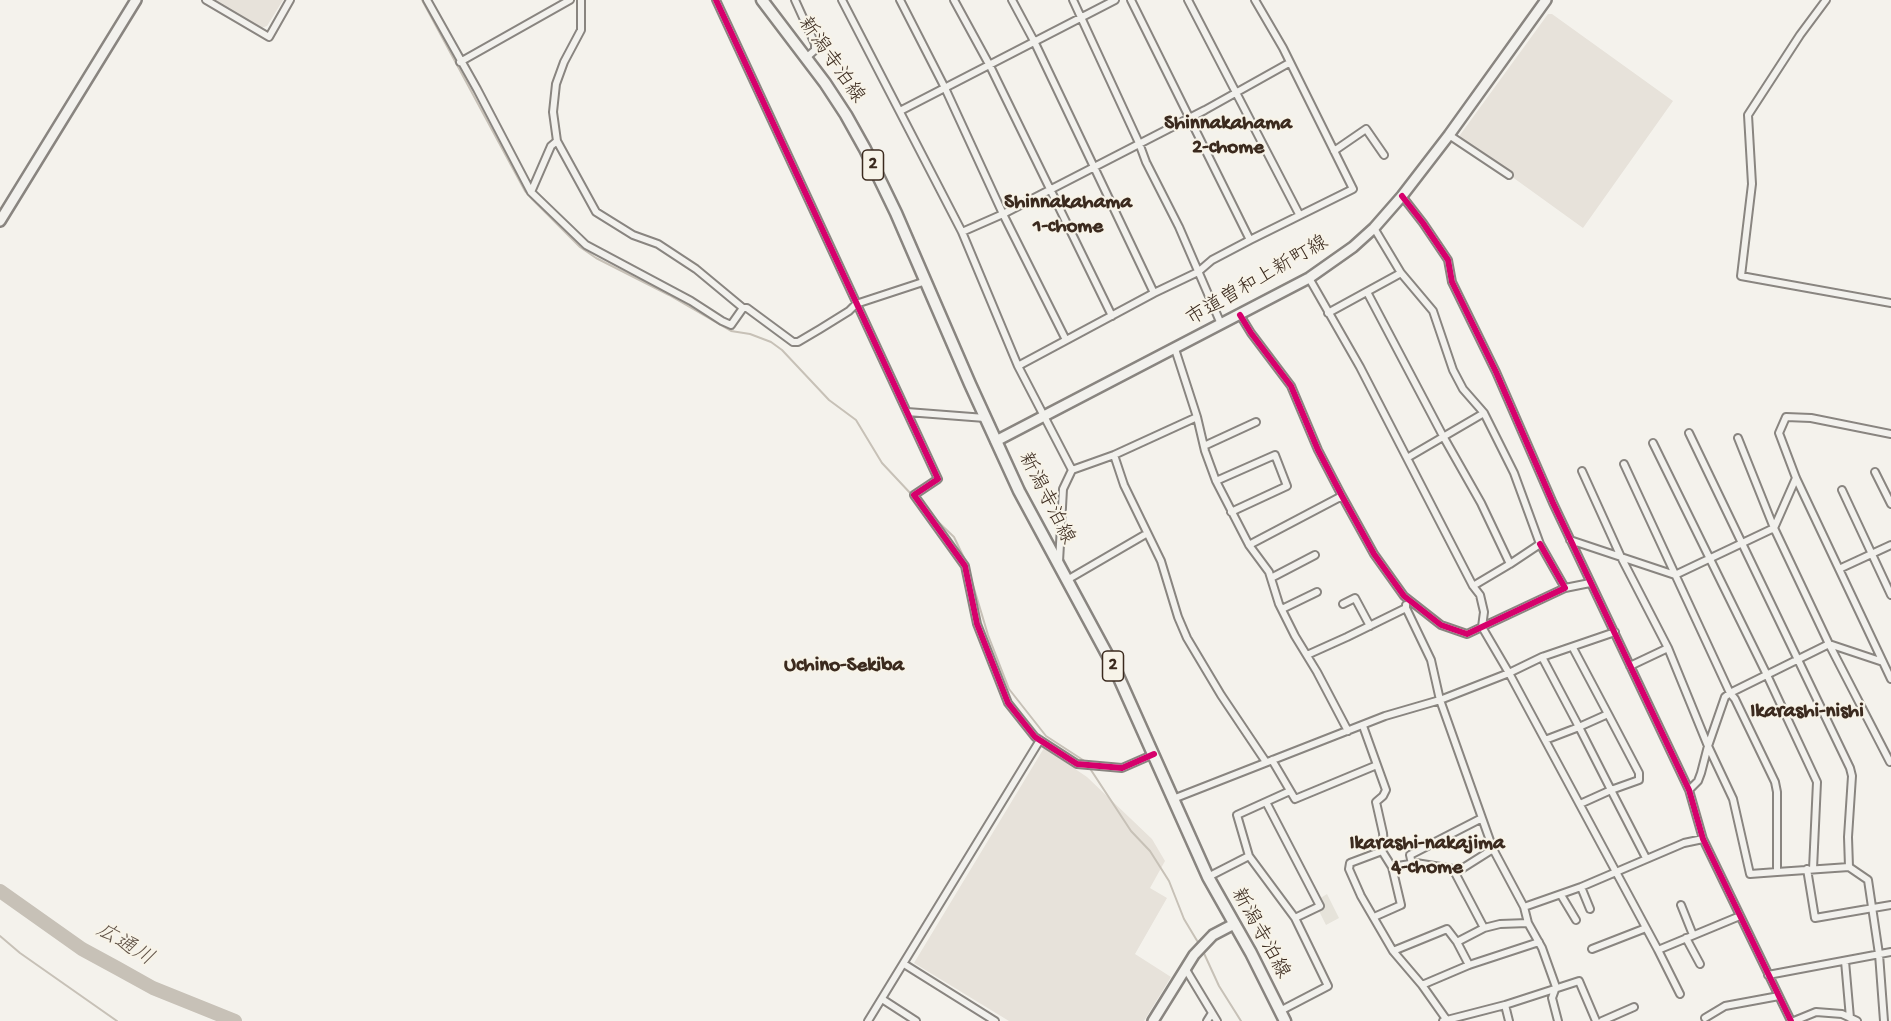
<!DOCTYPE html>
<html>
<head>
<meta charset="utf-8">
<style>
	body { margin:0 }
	canvas { display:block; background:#f4f2ec }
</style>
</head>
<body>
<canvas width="1891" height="1021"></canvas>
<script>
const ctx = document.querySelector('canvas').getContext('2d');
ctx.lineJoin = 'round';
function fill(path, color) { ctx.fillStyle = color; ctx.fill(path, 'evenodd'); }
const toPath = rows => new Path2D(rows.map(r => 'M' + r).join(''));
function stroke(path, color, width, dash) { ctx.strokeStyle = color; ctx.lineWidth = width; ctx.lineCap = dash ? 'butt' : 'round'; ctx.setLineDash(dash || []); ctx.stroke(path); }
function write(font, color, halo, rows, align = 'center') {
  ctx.font = font + ' "Gochi Hand","Klee One",sans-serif'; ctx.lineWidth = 4.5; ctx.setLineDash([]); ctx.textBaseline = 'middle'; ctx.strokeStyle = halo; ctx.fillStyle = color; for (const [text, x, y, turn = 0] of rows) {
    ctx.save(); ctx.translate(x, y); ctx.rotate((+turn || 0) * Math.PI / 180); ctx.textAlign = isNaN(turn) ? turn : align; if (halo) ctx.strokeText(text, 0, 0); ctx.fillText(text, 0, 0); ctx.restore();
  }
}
fill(toPath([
	[215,0,283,0,267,26,261,28],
	[1548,14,1552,14,1673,101,1583,228,1461,140,1460,135],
	[1044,748,1087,777,1152,839,1165,861,1150,888,1167,898,1135,954,1171,977,1144,1021,1009,1021,914,963]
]), '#e7e2da');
fill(toPath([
	[1327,894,1339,918,1326,925,1319,911,1323,908,1319,899]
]), '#e6e3da');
stroke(toPath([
	[422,0,525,191,532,199,580,247,596,258,669,295,731,331,750,334,771,342,782,350,829,400,856,420,882,463,912,495],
	[932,516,954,537,967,564],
	[970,575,988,635,1009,689,1046,736,1086,762],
	[1089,767,1131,831,1150,851,1169,881,1184,919,1199,944],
	[0,936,20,953,117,1021],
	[1202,949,1219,986,1241,1021]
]), '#c7c1b7', 2);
stroke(toPath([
	[0,891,82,949,117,968,153,988,235,1021]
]), '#c7c1b7', 14);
const street = toPath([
	[206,0,269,37,290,0],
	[427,0,477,89,531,192,586,245,691,301,722,321,731,325,743,308],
	[581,0,581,30,564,62,556,84,553,112,557,141,596,212,633,235,658,244,696,269,743,308,747,308,793,342,798,342,820,329,849,311,856,304,926,281],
	[716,0,938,479,914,495,965,566,977,624,1008,703,1035,737,1077,764,1122,768,1154,754],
	[795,0,815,44,815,50,807,57],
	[842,0,962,232,1018,366,1072,470],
	[900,0,945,88,1003,214,1066,340],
	[954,0,990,66,1112,316],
	[1012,0,1034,41,1154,293],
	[1073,0,1139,143,1146,162,1179,227,1221,324],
	[1131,0,1250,240],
	[1188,0,1299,214],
	[1826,0,1800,35,1748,115,1752,184,1741,276,1891,303],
	[460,62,570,0],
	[900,111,1115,0],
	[1449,135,1509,175],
	[1334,151,1366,129,1384,155],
	[531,192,551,146,557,141],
	[1402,196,1423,223,1448,260,1452,282,1496,372,1553,503,1689,790,1703,839,1791,1021],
	[962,232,1003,214,1205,110,1289,63],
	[1309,278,1360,367,1473,586,1480,595,1484,612,1482,627,1509,673,1658,950,1740,916],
	[1367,292,1443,436,1481,503,1510,564,1540,544,1514,473,1484,413,1463,389,1453,370,1433,311,1401,273,1374,228],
	[1328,313,1401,273],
	[1240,315,1251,333,1291,386,1318,450,1342,496,1374,554,1404,596,1441,625,1467,634,1565,588,1540,544],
	[1175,349,1197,417,1205,451,1216,481,1249,545,1269,572,1279,604,1295,636,1317,672,1348,731],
	[1018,366,1154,293,1198,272,1212,260,1250,240,1353,189,1283,48,1255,0],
	[907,412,985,418],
	[1689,433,1850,768,1852,776,1848,837,1849,867],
	[1891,434,1811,418,1786,417,1779,433,1796,478,1891,679],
	[1738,438,1774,528,1829,644,1890,762],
	[1653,443,1767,675,1817,782,1813,869],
	[1204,446,1256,422],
	[1114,455,1124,485,1161,561,1178,617,1187,638,1221,695,1266,762],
	[1407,458,1484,413],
	[1624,464,1730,693,1735,699,1775,782,1777,792,1777,872,1849,867,1868,880,1879,954,1884,1021],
	[1582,471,1621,557,1668,648,1708,746,1733,799,1750,874,1777,872],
	[1875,472,1891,504],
	[1216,481,1275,455,1287,486,1231,512],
	[1842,490,1891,595],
	[1570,540,1675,575,1774,528,1796,478],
	[1249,545,1342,496],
	[1059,562,1063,489,1072,470,1114,455,1197,417],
	[1839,569,1891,545],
	[1271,578,1315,555],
	[1067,580,1146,534],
	[1473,586,1510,564],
	[1565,588,1590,583],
	[1343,604,1355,598,1370,626],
	[1406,608,1431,660,1440,700,1493,849,1524,907,1528,923,1542,948,1556,987,1552,998,1558,1021],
	[1282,609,1317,592],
	[1307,655,1347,637,1406,608,1406,605],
	[1542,657,1579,727,1608,714,1573,648],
	[1630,666,1668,648],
	[1363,726,1386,790,1383,796,1376,802,1383,833,1384,845,1382,851,1350,863,1349,869,1361,896,1393,951,1422,985,1446,1019],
	[1545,740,1579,727,1611,790,1639,780,1639,773,1608,714],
	[1272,760,1295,799,1377,765],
	[1689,790,1698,781,1701,773,1708,746,1725,697,1730,693,1829,644,1883,662],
	[1173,799,1385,716,1440,700,1509,673,1542,657,1615,632],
	[1266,802,1320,906,1295,918,1249,856,1237,815,1290,791],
	[1580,804,1611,790,1646,858],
	[1382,851,1392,867,1416,863,1453,869,1484,928],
	[1412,864,1410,855,1482,818],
	[1807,869,1815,918,1891,905],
	[1455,873,1493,849],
	[1208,877,1249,856],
	[1581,887,1590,909],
	[1561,895,1576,920],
	[1681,905,1693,935],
	[1524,907,1581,887,1684,843,1703,839],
	[1374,917,1401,905,1392,867],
	[1686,938,1700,964],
	[1457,942,1469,965],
	[1592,949,1646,928],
	[1658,950,1680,994],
	[1393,951,1447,929,1457,942,1484,928,1500,924,1528,923],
	[1845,961,1850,1018],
	[904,964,995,1021],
	[1185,968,1217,1021],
	[1768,975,1891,952],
	[1422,985,1469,965,1539,942],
	[882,999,916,1021],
	[1505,1005,1509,1021],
	[1280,1011,1328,986,1295,918],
	[1705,1018,1725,1006,1779,996],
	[868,1021,1040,740],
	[1207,1021,1212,1013],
	[1443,1021,1505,1005,1579,981,1596,1021],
	[1602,1021,1634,1007],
	[1794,1021,1816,1012,1842,1014,1857,1021]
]);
const secondary = toPath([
	[0,221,136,0],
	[996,441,1309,278,1353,247,1374,228,1402,196,1449,135,1546,0],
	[1153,1021,1194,955,1213,935,1234,924]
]);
const primary = toPath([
	[762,0,825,83,846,115,865,149,896,213,970,384,1019,491,1115,669,1208,877,1251,953,1285,1021]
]);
stroke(street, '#898580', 10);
stroke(secondary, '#898580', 14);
stroke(primary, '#898580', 15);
stroke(street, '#f2f1ed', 6);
stroke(secondary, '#f2f1ed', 9);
stroke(primary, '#f2f1ed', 10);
stroke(toPath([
	[716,0,938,479,914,495,965,566,977,624,1008,703,1035,737,1077,764,1122,768,1154,754],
	[1402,196,1423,223,1448,260,1452,282,1496,372,1553,503,1689,790,1703,839,1791,1021],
	[1240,315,1251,333,1291,386,1318,450,1342,496,1374,554,1404,596,1441,625,1467,634,1565,588,1540,544]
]), '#d6006c', 6);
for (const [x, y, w] of [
	[873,165,21],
	[1113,666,21]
]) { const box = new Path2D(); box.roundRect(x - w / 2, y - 15, w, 30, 4.5); ctx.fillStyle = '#f7f3e8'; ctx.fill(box); stroke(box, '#3b2a1e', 1.5); }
write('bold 18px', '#3b2a1e', null, [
	["2",873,165],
	["2",1113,666]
]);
write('20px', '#3b2a1e', '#f7f3e8', [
	["新潟寺泊線",830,61,55],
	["市道曽和上新町線",1258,282,-30],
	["新潟寺泊線",1045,499,63],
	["新潟寺泊線",1259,934,61]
]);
write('bold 21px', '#3b2a1e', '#f7f3e8', [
	["Shinnakahama",1228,125],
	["2-chome",1228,149],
	["Shinnakahama",1068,204],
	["1-chome",1068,228],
	["Uchino-Sekiba",844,667],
	["Ikarashi-nishi",1807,713],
	["Ikarashi-nakajima",1427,845],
	["4-chome",1427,869]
]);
write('italic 21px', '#5f5145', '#f7f3e8', [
	["広通川",124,946,31]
]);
</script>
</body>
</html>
